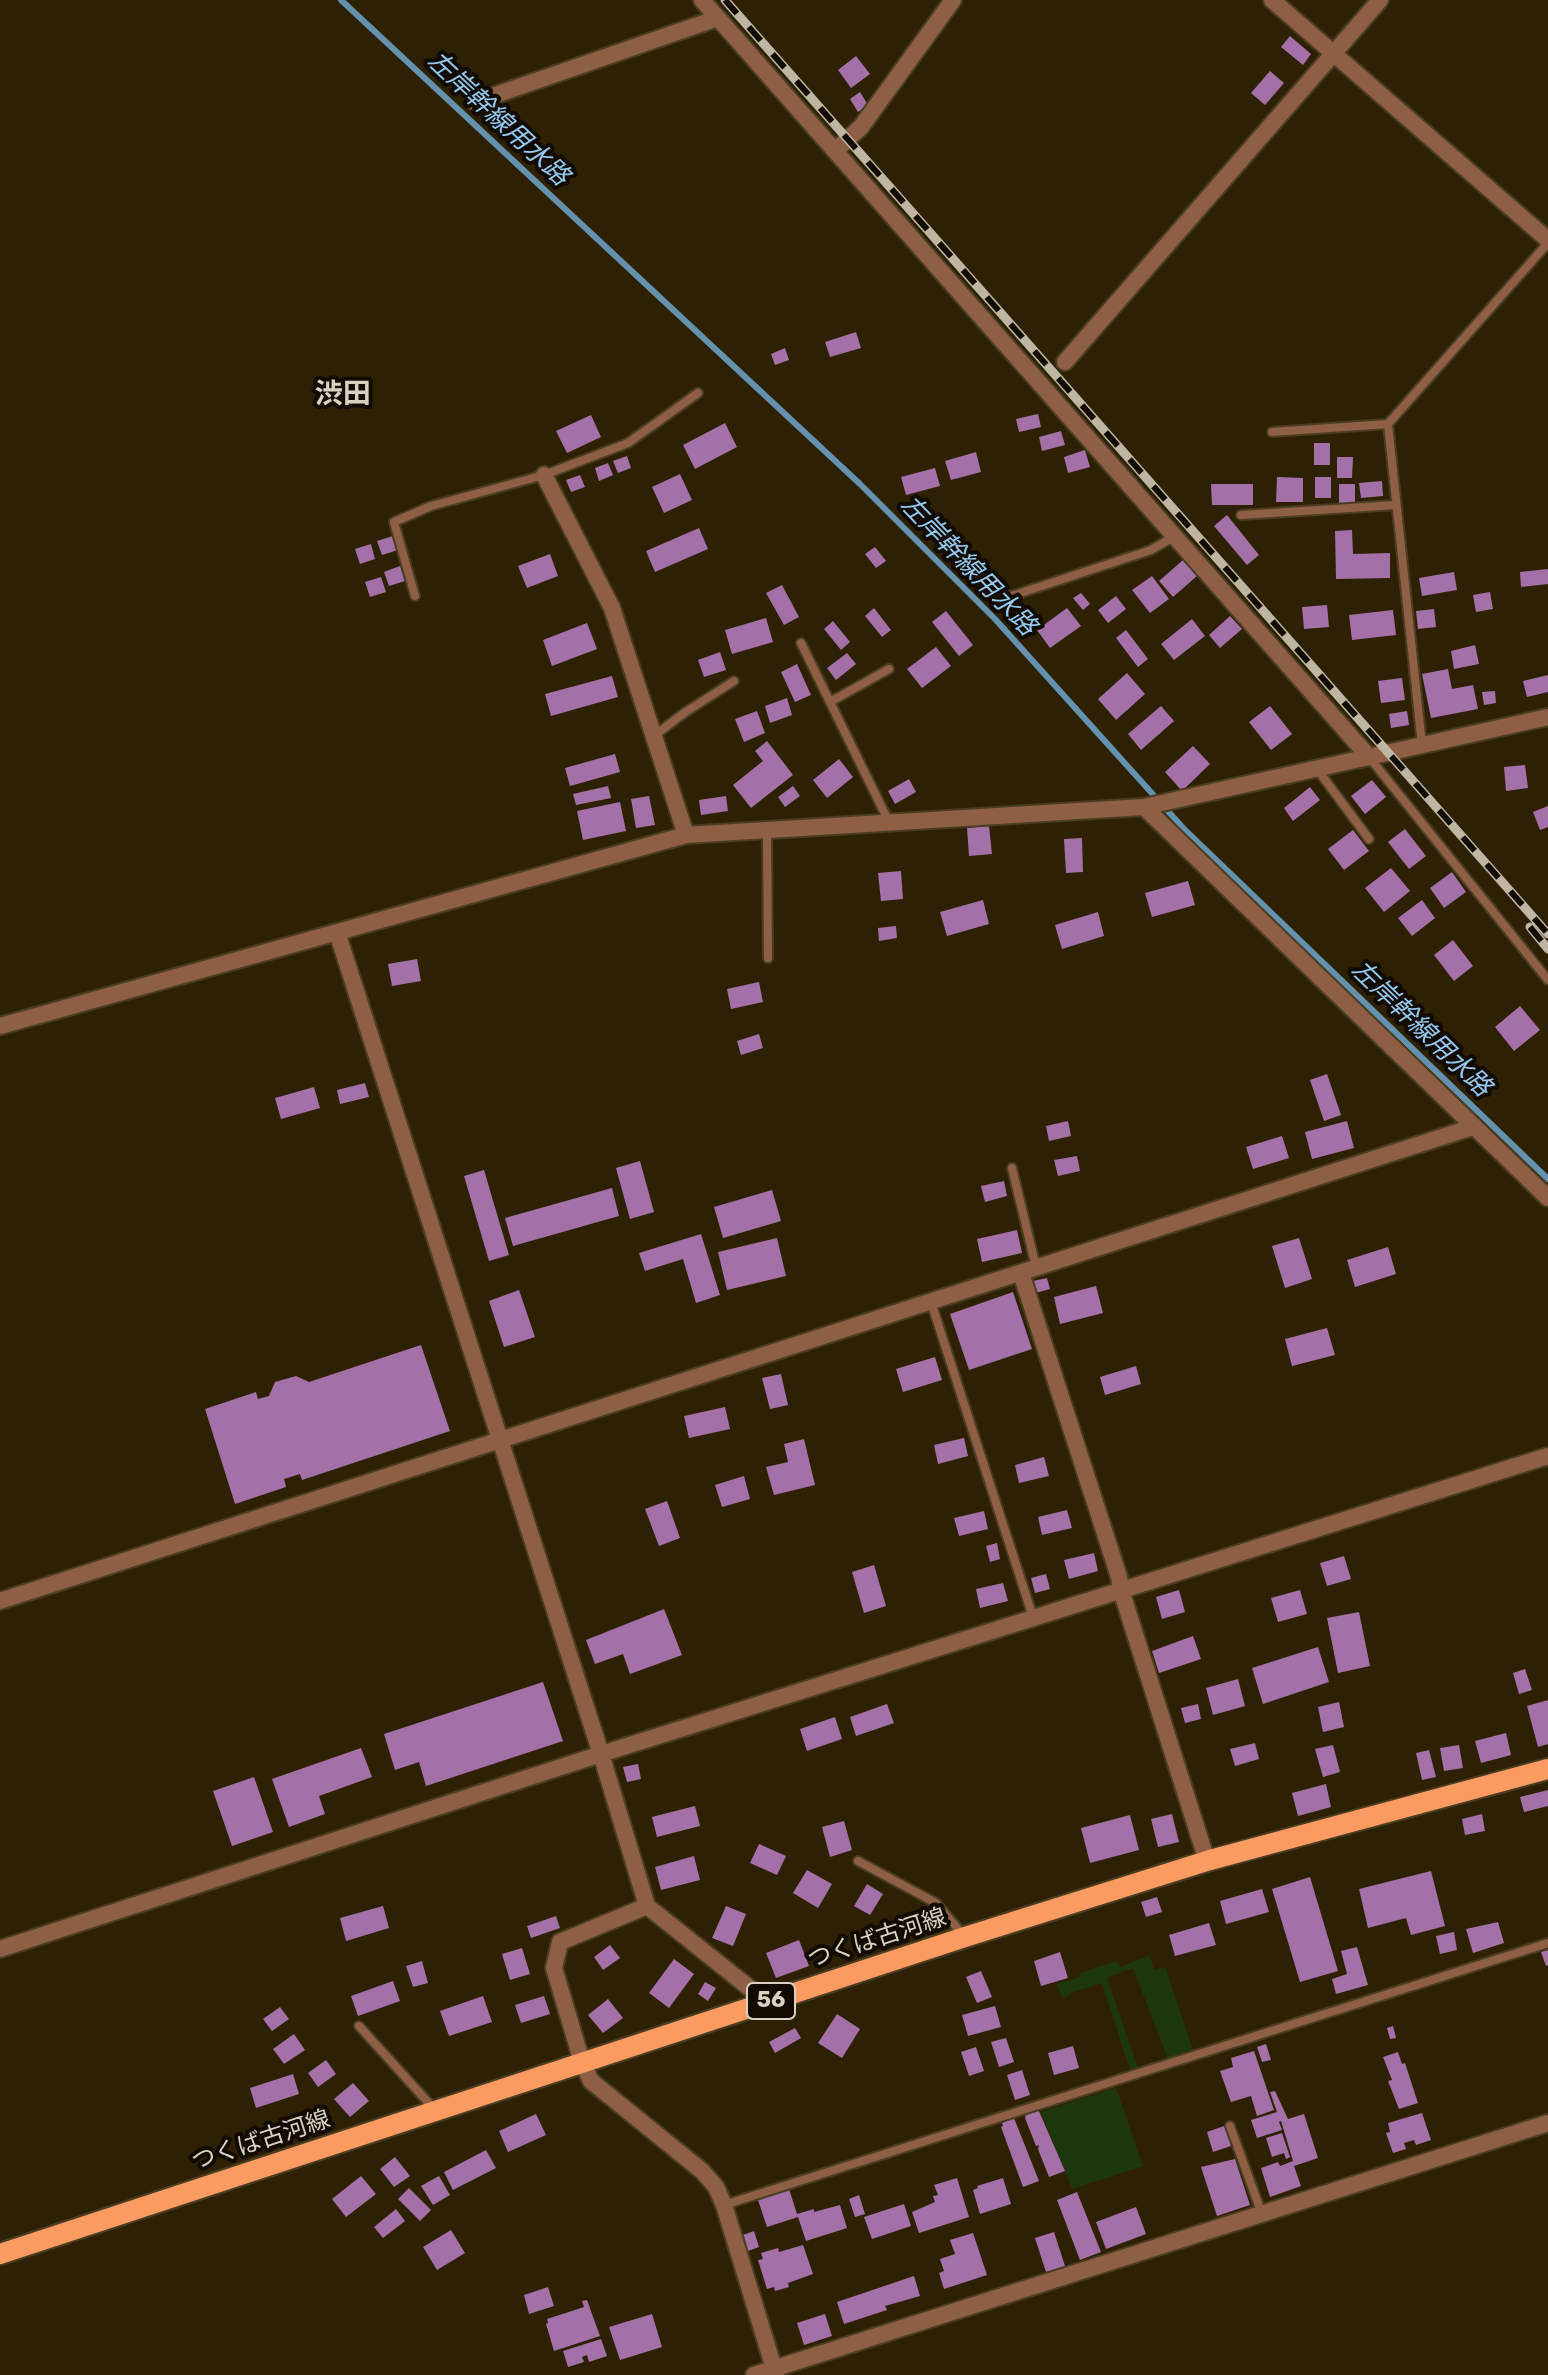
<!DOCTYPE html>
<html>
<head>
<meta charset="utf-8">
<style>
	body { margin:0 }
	canvas { display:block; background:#2e2103 }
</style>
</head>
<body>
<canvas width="1548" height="2375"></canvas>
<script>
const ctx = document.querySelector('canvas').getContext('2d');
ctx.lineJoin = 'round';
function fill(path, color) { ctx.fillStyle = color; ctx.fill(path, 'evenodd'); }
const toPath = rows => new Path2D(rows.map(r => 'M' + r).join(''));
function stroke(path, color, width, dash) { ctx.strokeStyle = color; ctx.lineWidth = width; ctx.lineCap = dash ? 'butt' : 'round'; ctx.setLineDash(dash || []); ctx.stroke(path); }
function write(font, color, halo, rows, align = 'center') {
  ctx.font = font + ' Rubik,"Noto Sans JP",sans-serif'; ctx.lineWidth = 8; ctx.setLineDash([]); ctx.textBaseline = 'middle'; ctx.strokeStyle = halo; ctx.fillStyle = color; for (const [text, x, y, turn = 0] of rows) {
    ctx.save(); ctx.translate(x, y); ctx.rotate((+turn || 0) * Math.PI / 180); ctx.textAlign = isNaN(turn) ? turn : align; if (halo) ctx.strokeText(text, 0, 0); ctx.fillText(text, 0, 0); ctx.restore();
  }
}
fill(toPath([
	[1150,1955,1154,1970,1165,1967,1193,2050,1168,2058,1133,1968,1107,1978,1138,2068,1130,2070,1102,1983,1073,1992,1063,1999,1057,1984,1081,1977,1080,1973,1117,1961,1121,1967],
	[1116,2088,1143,2166,1072,2189,1041,2112]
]), '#1d370d');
stroke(toPath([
	[341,0,860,484,995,619,1185,830,1548,1179]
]), '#6492ae', 6);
fill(toPath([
	[1290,36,1311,54,1303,65,1281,47],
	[856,56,870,74,851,88,838,70],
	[1270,71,1284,83,1265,105,1251,93],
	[860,92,868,105,858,112,850,99],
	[856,332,861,348,830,357,825,342],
	[785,348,789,360,775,365,771,354],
	[1038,414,1041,427,1019,432,1016,419],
	[591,415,601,437,567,453,556,431],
	[725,423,737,447,695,469,683,445],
	[1061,431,1065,445,1042,451,1039,437],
	[1314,443,1330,443,1330,465,1314,465],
	[1085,450,1090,467,1068,473,1064,457],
	[976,452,981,472,951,480,945,461],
	[627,456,631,468,618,473,613,461],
	[1337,457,1353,457,1352,478,1337,478],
	[608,463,613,475,599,481,595,468],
	[935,468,940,486,906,495,901,477],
	[680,474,692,500,664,513,652,487],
	[580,475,585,487,571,492,566,480],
	[1277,477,1303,478,1303,502,1276,502],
	[1315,477,1331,477,1331,498,1315,498],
	[1382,481,1383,496,1361,498,1359,483],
	[1211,484,1253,484,1253,505,1212,505],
	[1339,484,1355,484,1355,505,1339,505],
	[1227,515,1259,555,1247,565,1214,526],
	[699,528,708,549,655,572,646,551],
	[1352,530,1353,554,1390,553,1390,578,1336,579,1335,531],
	[393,536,398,550,382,555,377,541],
	[371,544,375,559,360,564,355,549],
	[875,547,886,561,876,568,865,554],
	[550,554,558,576,527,588,518,566],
	[1183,560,1197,576,1173,597,1159,581],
	[400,566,405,581,389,586,384,572],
	[1548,569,1548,584,1521,587,1520,572],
	[1454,572,1457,590,1422,596,1419,578],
	[1152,576,1169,599,1150,613,1132,590],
	[381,577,386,592,370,597,365,582],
	[782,585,799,617,784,625,766,593],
	[1490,592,1493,609,1476,612,1473,595],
	[1081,593,1090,604,1083,610,1073,598],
	[1116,596,1126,609,1108,623,1098,610],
	[1327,605,1329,627,1304,629,1302,607],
	[874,608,891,630,882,637,865,616],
	[1067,608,1081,626,1050,648,1037,630],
	[1434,609,1436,627,1418,629,1416,611],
	[1393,610,1396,635,1352,640,1349,615],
	[946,611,973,645,959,656,932,622],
	[1230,616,1242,629,1220,648,1209,635],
	[766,618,773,642,732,654,725,630],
	[1192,619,1205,636,1174,660,1161,644],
	[833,621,850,642,841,650,824,629],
	[587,623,597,649,552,666,543,640],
	[1126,630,1148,659,1138,667,1116,638],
	[1475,645,1479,664,1454,669,1451,651],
	[936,647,951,666,922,688,907,669],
	[720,652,726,670,704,677,698,660],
	[847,653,856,664,836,680,827,668],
	[797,664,811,695,795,702,781,672],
	[1448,669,1452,689,1473,685,1478,709,1431,718,1422,674],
	[1127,673,1145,694,1116,720,1098,699],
	[1548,675,1548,692,1527,697,1523,681],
	[612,676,618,697,551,716,545,694],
	[1402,678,1405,700,1381,703,1378,681],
	[1495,691,1496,703,1484,705,1482,692],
	[787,698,792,715,770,723,765,706],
	[1161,706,1174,721,1141,750,1128,734],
	[1270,706,1292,734,1271,750,1249,722],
	[757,711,765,733,744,742,735,719],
	[1407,711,1409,725,1391,728,1389,714],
	[767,741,793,775,751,808,733,785,763,761,755,751],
	[1193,746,1210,764,1182,791,1165,772],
	[615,754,620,772,570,786,565,768],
	[839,759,853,777,827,798,813,780],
	[1525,765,1528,788,1506,791,1504,767],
	[909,779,916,792,895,804,888,791],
	[1372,780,1386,797,1365,814,1351,796],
	[608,786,611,798,576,805,573,794],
	[793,786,800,796,785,807,778,797],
	[1310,787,1320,800,1293,821,1284,808],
	[649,796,655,825,636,828,631,799],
	[726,796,728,811,701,815,699,800],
	[620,802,626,831,583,840,577,811],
	[1548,806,1548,827,1540,830,1533,812],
	[989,826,992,854,969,856,967,828],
	[1405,829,1426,856,1409,869,1388,842],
	[1353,830,1369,851,1344,870,1328,849],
	[1082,838,1083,872,1066,873,1064,839],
	[1391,868,1410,891,1384,912,1365,888],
	[901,871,903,899,881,901,878,873],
	[1452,872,1466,892,1444,908,1430,888],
	[1188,881,1195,905,1152,917,1145,893],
	[983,900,989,924,947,936,940,912],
	[1422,900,1435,918,1412,936,1398,918],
	[1098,912,1104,936,1062,949,1055,925],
	[896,926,897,938,879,941,878,928],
	[1453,940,1473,966,1454,981,1434,955],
	[417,959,421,981,392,986,388,964],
	[759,982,763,1002,731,1009,727,989],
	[1520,1006,1540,1030,1514,1051,1495,1027],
	[759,1034,763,1048,741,1055,737,1041],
	[1327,1074,1341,1115,1324,1121,1310,1080],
	[365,1083,369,1097,340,1104,337,1090],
	[314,1087,320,1108,281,1119,275,1098],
	[1068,1121,1071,1136,1049,1141,1046,1126],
	[1347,1121,1354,1148,1312,1159,1305,1132],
	[1282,1136,1289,1158,1253,1169,1246,1147],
	[1077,1156,1080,1171,1058,1176,1054,1160],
	[640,1161,654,1212,630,1219,616,1168],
	[484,1170,509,1255,489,1261,464,1176],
	[1004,1181,1007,1196,985,1202,981,1186],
	[612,1188,619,1216,513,1246,505,1218],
	[772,1190,781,1221,723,1238,714,1207],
	[1017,1230,1022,1253,982,1262,977,1239],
	[701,1234,720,1295,696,1303,683,1259,645,1271,639,1253],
	[777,1238,786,1276,727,1290,718,1252],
	[1299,1238,1312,1279,1285,1288,1272,1246],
	[1388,1247,1396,1274,1355,1287,1347,1260],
	[1047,1278,1050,1289,1036,1293,1033,1281],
	[1096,1286,1103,1313,1060,1324,1054,1297],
	[519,1290,535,1337,504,1347,489,1301],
	[1013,1292,1032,1349,969,1370,950,1314],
	[1327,1328,1335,1355,1292,1366,1285,1339],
	[421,1345,450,1431,302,1480,300,1474,284,1479,286,1487,235,1504,205,1409,256,1392,258,1399,269,1396,275,1382,296,1376,309,1382],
	[935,1357,942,1380,903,1392,896,1369],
	[1136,1366,1141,1384,1105,1395,1100,1377],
	[781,1374,788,1405,770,1409,762,1378],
	[725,1407,730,1429,689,1438,684,1416],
	[964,1438,968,1456,938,1464,934,1445],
	[804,1439,815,1485,774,1495,766,1467,788,1462,784,1444],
	[1044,1457,1049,1476,1019,1483,1015,1465],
	[744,1476,750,1499,722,1507,715,1485],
	[667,1501,680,1538,659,1546,645,1509],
	[1067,1510,1072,1528,1042,1535,1038,1517],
	[984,1511,988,1529,959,1536,954,1518],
	[997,1543,1000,1559,990,1562,986,1546],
	[1094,1553,1098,1571,1069,1579,1064,1560],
	[1344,1556,1351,1579,1327,1586,1320,1563],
	[874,1565,886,1606,864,1613,852,1572],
	[1046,1574,1050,1589,1035,1593,1031,1578],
	[1003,1583,1008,1601,980,1608,976,1589],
	[1179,1590,1185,1612,1162,1619,1156,1597],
	[1300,1590,1307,1614,1278,1622,1271,1598],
	[664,1609,682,1655,630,1674,623,1654,595,1664,586,1640],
	[1359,1612,1370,1666,1338,1673,1327,1618],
	[1193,1636,1201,1659,1159,1673,1152,1651],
	[1318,1647,1329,1682,1263,1704,1252,1668],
	[1525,1669,1532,1690,1519,1694,1513,1673],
	[1238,1679,1245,1706,1213,1715,1206,1688],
	[543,1682,563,1741,426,1786,419,1762,395,1770,384,1734],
	[1548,1700,1548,1744,1538,1747,1527,1706],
	[1339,1702,1344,1727,1323,1732,1318,1707],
	[887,1704,894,1723,856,1736,850,1717],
	[1198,1704,1201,1719,1185,1723,1181,1708],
	[835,1717,842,1739,807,1751,800,1729],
	[1506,1733,1511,1755,1481,1763,1475,1741],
	[1255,1743,1259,1759,1235,1766,1230,1749],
	[1333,1745,1340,1772,1323,1777,1315,1749],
	[1459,1745,1463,1768,1444,1771,1440,1748],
	[361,1748,372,1777,319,1796,325,1814,289,1827,272,1779],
	[1429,1750,1436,1777,1422,1780,1416,1753],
	[638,1764,641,1779,627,1782,623,1767],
	[254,1777,273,1832,232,1846,213,1791],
	[1326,1784,1331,1807,1298,1816,1292,1793],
	[1548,1790,1548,1806,1524,1812,1520,1797],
	[695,1806,700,1826,657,1837,652,1817],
	[1172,1814,1179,1842,1158,1847,1151,1819],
	[1482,1814,1485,1831,1465,1835,1462,1819],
	[1130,1815,1139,1850,1090,1863,1081,1828],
	[844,1821,852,1850,830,1857,822,1827],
	[759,1844,786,1856,777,1875,750,1863],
	[694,1856,700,1880,661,1890,655,1867],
	[807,1870,832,1884,818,1908,793,1893],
	[1431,1871,1445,1926,1411,1935,1406,1918,1368,1928,1359,1889],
	[1310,1877,1338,1971,1300,1982,1272,1889],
	[867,1884,883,1894,870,1915,854,1906],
	[1262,1889,1269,1912,1226,1924,1220,1901],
	[1157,1897,1162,1912,1146,1917,1141,1902],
	[383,1906,389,1928,346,1941,340,1918],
	[726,1906,746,1914,733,1946,712,1938],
	[556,1916,560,1928,531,1938,527,1926],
	[1498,1922,1504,1943,1473,1953,1466,1929],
	[1209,1923,1216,1945,1175,1956,1169,1935],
	[1454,1932,1457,1950,1440,1954,1436,1936],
	[799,1940,809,1966,776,1978,766,1953],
	[610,1945,620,1958,603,1970,594,1957],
	[1357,1947,1368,1985,1336,1994,1332,1979,1347,1974,1341,1951],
	[522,1948,530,1974,510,1980,502,1954],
	[1548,1950,1548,1965,1546,1966,1541,1952],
	[1060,1952,1068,1978,1041,1986,1034,1961],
	[674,1959,694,1974,669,2008,649,1993],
	[422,1961,428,1983,413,1987,406,1966],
	[981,1971,992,1997,977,2003,966,1977],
	[393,1981,400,2001,358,2016,351,1996],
	[705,1982,716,1988,708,2001,698,1994],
	[483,1996,492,2022,449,2036,440,2011],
	[544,1996,550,2014,521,2023,515,2005],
	[608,1999,623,2018,603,2033,588,2015],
	[995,2006,1001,2027,968,2036,962,2015],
	[280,2007,289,2019,272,2031,263,2019],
	[837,2014,860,2029,842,2058,818,2043],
	[1393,2026,1396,2038,1390,2039,1387,2028],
	[795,2028,801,2038,775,2053,769,2042],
	[294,2034,305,2050,284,2064,273,2049],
	[1006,2038,1014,2062,999,2067,991,2042],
	[1266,2044,1271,2060,1262,2062,1257,2047],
	[1073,2046,1079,2068,1054,2075,1048,2053],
	[976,2047,984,2071,969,2076,961,2052],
	[1254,2051,1274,2110,1257,2116,1251,2096,1231,2102,1220,2071,1233,2067,1231,2058],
	[1398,2052,1402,2064,1405,2063,1418,2103,1399,2109,1388,2081,1392,2080,1383,2057],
	[326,2060,336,2074,318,2087,308,2073],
	[1022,2070,1030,2095,1015,2100,1007,2075],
	[293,2074,299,2094,256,2108,250,2088],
	[353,2083,369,2101,350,2117,334,2099],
	[1275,2091,1288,2119,1304,2114,1318,2158,1294,2166,1301,2186,1270,2197,1261,2168,1278,2162,1280,2166,1293,2161,1281,2121,1279,2122,1282,2130,1257,2138,1251,2120,1277,2112,1270,2092],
	[1038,2109,1065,2171,1049,2177,1038,2149,1039,2145,1036,2146,1025,2118,1026,2114],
	[1422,2113,1431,2140,1416,2145,1414,2140,1404,2143,1406,2149,1393,2153,1386,2133,1390,2132,1388,2123],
	[536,2114,546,2135,508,2152,499,2131],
	[1014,2118,1039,2181,1023,2187,1001,2127,1003,2126,1002,2123],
	[1227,2125,1234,2145,1213,2152,1207,2132],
	[1282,2133,1290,2157,1286,2159,1284,2153,1272,2157,1266,2138],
	[486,2150,496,2168,453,2190,444,2172],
	[395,2157,410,2176,394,2187,380,2169],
	[1235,2159,1250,2205,1217,2216,1201,2167],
	[361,2176,376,2194,346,2217,332,2199],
	[439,2176,450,2195,433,2205,421,2186],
	[957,2178,969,2217,919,2233,912,2212,935,2202,933,2196,938,2195,934,2185],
	[1003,2178,1011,2204,980,2214,973,2190,978,2188,977,2186],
	[409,2188,431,2210,420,2221,398,2199],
	[789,2189,797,2214,814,2209,814,2212,840,2205,847,2228,806,2241,798,2217,767,2227,758,2200],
	[1077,2192,1101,2252,1080,2260,1057,2200],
	[859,2195,865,2214,855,2217,849,2199],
	[904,2204,911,2226,872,2239,864,2217],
	[1136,2207,1146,2234,1106,2249,1096,2222],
	[396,2209,405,2221,383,2238,374,2227],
	[451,2230,465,2253,437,2270,423,2247],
	[754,2231,759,2247,748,2251,743,2235],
	[1054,2232,1065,2266,1046,2272,1035,2238],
	[973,2233,987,2275,944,2289,939,2273,944,2271,940,2259,955,2254,950,2240],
	[803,2245,813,2274,788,2283,789,2287,775,2291,774,2287,767,2289,758,2260,763,2259,761,2253,778,2248,779,2252],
	[914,2276,920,2296,885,2306,887,2310,844,2324,837,2302],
	[548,2287,554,2306,529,2314,524,2295],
	[587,2300,600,2336,554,2351,546,2324,548,2323,547,2319,584,2307,582,2301],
	[652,2314,662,2347,620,2360,609,2327],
	[825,2314,832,2336,804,2345,797,2323],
	[601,2339,607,2356,589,2362,587,2355,582,2357,584,2362,568,2367,563,2351]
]), '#a470a8');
const lane = toPath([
	[1272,432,1388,424],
	[1241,515,1396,505],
	[415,596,394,522,431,506,544,475,628,443,698,393],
	[996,601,1151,550,1175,536],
	[801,643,889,822],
	[830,702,889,669],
	[654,736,684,713,734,681],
	[1422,745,1388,424,1548,243],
	[1369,757,1548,980],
	[1317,769,1369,839],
	[767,830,768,958],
	[1012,1168,1036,1267],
	[931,1302,1033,1617],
	[858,1861,936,1903,965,1937],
	[359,2026,435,2110],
	[1230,2126,1262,2214],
	[724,2205,1548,1943]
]);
const street = toPath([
	[702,0,1369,757],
	[1272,0,1548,240],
	[475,102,718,18],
	[835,151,861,127,953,0],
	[1065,362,1380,0],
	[544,475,612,608,686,835],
	[1144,807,1548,1198],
	[337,932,601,1754,647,1906,767,2002],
	[0,1026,686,835,1144,807,1548,717],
	[1021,1273,1119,1577,1121,1590,1207,1861],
	[0,1601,1473,1127],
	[647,1906,560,1942,554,1968,582,2062,591,2081,702,2171,716,2187,724,2205,776,2375],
	[0,1949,601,1754,1548,1456],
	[754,2375,1548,2123]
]);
const primary = toPath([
	[0,2254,965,1937,1210,1860,1548,1769]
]);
stroke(lane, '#4a3d21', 12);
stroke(street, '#4a3d21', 20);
stroke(primary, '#4a3d21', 24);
stroke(lane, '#8e5f45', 8);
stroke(street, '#8e5f45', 16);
stroke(primary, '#fb9a61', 20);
const rail = toPath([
	[725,0,1548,934],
	[1530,927,1548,949]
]);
stroke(rail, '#beb5a2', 9);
stroke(rail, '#110b02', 6, [18]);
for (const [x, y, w] of [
	[771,2001,48]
]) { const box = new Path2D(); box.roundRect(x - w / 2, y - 18, w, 36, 6); ctx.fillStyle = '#110b02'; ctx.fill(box); stroke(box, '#dad1c1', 2); }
write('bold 22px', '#dad1c1', null, [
	["56",771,2001]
]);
write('24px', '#dad1c1', '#110b02', [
	["つくば古河線",877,1939,-18],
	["つくば古河線",261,2141,-18]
]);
write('italic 26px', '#95c9f1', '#110b02', [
	["左岸幹線用水路",498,119,43],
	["左岸幹線用水路",968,566,46],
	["左岸幹線用水路",1421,1029,44]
]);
write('bold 28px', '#dad1c1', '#110b02', [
	["渋田",343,395]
]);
</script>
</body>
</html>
